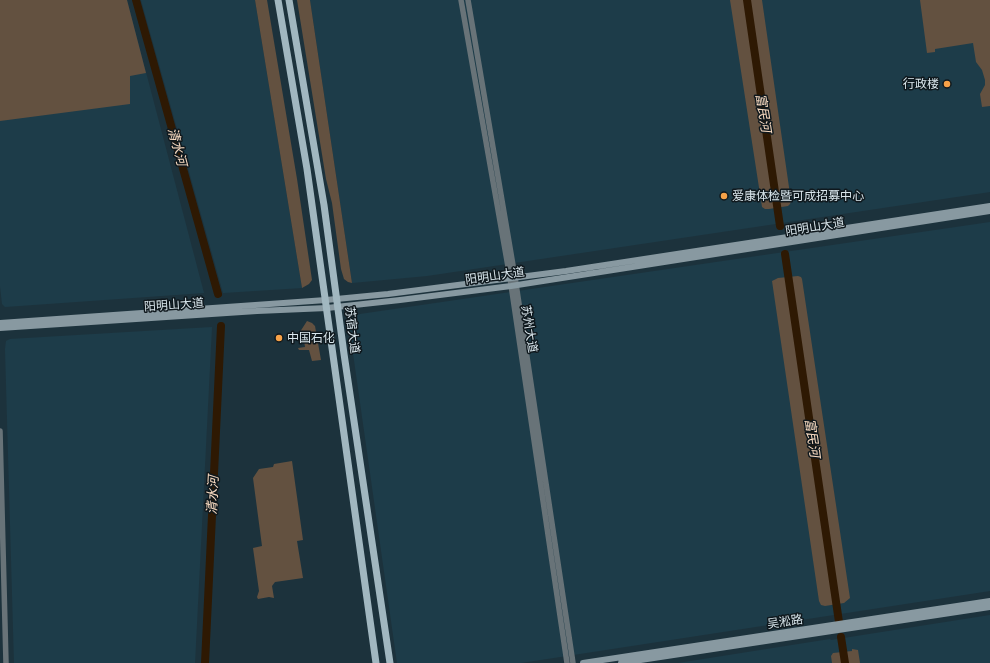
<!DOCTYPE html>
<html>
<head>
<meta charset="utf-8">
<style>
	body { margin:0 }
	canvas { display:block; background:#1c323c }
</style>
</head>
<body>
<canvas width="990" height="663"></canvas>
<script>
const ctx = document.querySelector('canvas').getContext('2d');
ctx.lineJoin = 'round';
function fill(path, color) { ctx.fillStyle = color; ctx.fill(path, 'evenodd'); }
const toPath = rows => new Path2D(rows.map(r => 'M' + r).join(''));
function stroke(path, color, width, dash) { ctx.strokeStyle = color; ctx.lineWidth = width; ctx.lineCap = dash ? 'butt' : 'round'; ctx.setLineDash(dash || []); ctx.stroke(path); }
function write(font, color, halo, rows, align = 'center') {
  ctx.font = font + ' "Public Sans","Noto Sans SC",sans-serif'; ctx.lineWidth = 3; ctx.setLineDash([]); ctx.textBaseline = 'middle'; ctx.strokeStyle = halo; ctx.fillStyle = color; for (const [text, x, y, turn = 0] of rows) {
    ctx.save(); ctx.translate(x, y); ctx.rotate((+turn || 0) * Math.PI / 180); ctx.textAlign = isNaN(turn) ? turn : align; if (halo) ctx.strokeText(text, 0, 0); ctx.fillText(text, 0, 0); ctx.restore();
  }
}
fill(toPath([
	[0,0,127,0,204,293,5,307,2,304,0,286],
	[141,0,255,0,302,288,223,293],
	[310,0,990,0,990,192,427,276,352,283],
	[990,222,990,591,521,663,397,663,349,325,352,317,360,314],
	[212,327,195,663,14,663,5,349,6,341,10,339],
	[990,615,990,663,678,663,830,639,831,640]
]), '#1d3c49');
fill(toPath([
	[0,0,127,0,146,73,130,76,130,104,0,121],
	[255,0,267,0,297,179,312,280,309,284,302,288],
	[297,0,310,0,352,283,348,282,344,279,341,269,332,203,326,179],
	[730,0,762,0,791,201,790,204,788,206,769,209,765,209,762,207],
	[920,0,990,0,990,106,982,107,980,94,985,85,985,80,982,70,976,62,973,43,935,49,935,52,927,53],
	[798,276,801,277,802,279,850,598,844,603,825,606,821,605,819,601,772,281,778,278],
	[307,321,312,323,315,326,321,360,312,361,309,350,299,350,298,348,305,347,303,334,298,335],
	[292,461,303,540,297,541,303,578,275,582,272,586,274,598,269,597,258,599,257,597,259,591,253,548,262,546,253,478,259,469,273,467,274,464],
	[852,649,858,650,860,663,832,663,831,656,833,653,852,651]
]), '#635140');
stroke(toPath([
	[136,0,218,294],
	[747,0,780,226],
	[785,254,839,622],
	[841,637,845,663],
	[205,663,221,326]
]), '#2e1903', 8);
stroke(toPath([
	[461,0,510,278,567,663],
	[468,0,515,277,573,663],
	[0,431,6,663]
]), '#687378', 5.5);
stroke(toPath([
	[0,323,326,300,388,294,566,271,990,206],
	[0,328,257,311,327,308,400,300,511,286,990,211],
	[583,663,990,601],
	[621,663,990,607]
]), '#8899a1', 6);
stroke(toPath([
	[278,0,307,169,376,663],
	[289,0,324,205,344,354,390,663]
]), '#a1b7c0', 7);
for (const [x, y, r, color] of [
	[947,84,4,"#f7a248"],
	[724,196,4,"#f7a248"],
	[279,338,4,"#f7a248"]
]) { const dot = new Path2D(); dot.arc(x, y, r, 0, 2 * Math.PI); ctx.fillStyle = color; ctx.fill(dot); stroke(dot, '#0f181d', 1.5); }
write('12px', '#dae7ed', '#0f181d', [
	["行政楼",939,84,"right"],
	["爱康体检暨可成招募中心",732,196],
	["中国石化",287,338]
], 'left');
write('12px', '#dae7ed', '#0f181d', [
	["阳明山大道",815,227,-9],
	["阳明山大道",495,276,-8],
	["阳明山大道",174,305,-4],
	["苏州大道",529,329,81],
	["苏宿大道",352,330,83],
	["吴淞路",785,622,-8]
]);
write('italic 13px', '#fbddc3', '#0f181d', [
	["富民河",763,113,81],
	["清水河",177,147,75],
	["富民河",812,438,82],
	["清水河",213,495,-87]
]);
</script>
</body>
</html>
